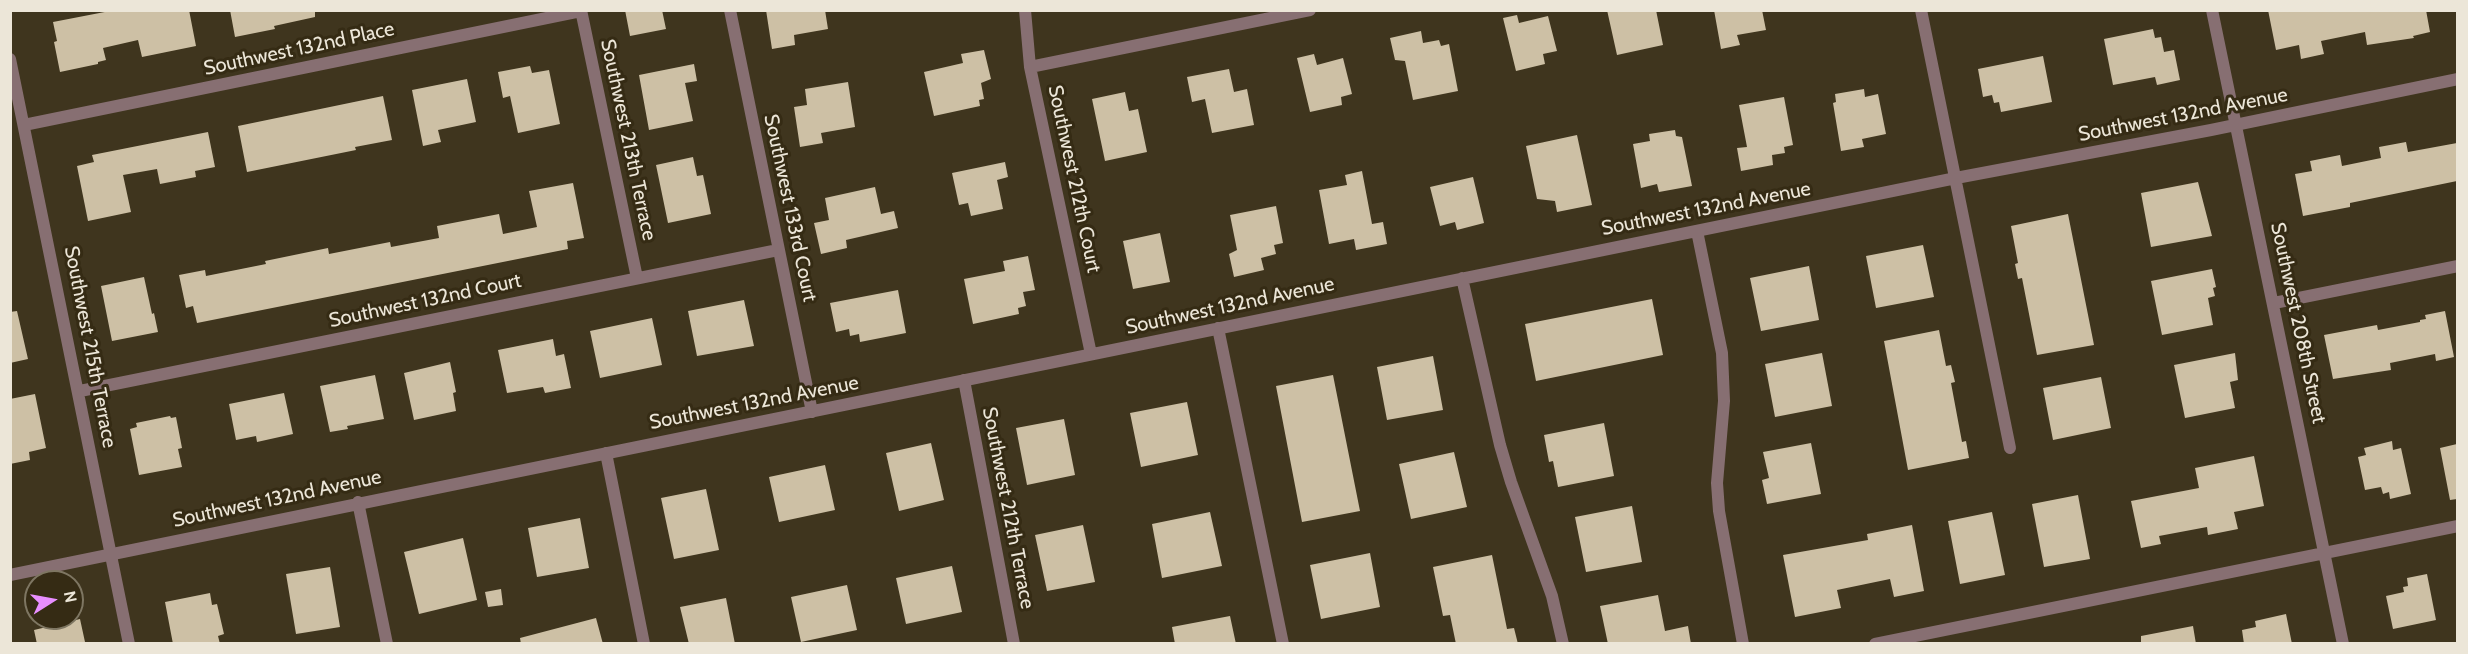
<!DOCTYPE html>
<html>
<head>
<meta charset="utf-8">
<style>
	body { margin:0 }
	#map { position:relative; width:2468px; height:654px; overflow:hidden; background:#3f351e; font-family:Cabin,sans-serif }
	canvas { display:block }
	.frame { position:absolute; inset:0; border:12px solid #ece6d8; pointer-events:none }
	.north { position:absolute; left:24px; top:570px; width:60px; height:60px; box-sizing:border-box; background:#352b14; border:2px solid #7e7662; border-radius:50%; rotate:79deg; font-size:16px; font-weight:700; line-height:24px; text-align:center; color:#ece6d8 }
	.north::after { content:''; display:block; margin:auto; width:21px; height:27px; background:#e88eff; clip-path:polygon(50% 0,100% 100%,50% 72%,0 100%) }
</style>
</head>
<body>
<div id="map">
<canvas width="2468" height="654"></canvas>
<div class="frame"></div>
<div class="north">N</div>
</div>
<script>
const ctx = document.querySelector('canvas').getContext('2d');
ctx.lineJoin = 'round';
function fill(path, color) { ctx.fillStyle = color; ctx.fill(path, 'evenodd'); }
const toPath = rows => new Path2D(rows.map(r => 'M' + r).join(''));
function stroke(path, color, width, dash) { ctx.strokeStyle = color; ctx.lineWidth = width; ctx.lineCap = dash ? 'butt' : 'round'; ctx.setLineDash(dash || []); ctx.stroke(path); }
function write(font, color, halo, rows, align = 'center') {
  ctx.font = font + ' Cabin,sans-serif'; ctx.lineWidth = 6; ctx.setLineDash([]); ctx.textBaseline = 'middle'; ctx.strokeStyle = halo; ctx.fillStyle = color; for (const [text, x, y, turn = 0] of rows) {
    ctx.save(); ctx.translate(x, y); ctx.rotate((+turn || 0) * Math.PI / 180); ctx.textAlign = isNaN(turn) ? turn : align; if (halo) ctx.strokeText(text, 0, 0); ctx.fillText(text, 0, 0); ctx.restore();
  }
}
fill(toPath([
	[115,10,189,10,196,46,142,57,138,40,103,48,106,60,98,62,98,64,60,72,54,42,57,41,53,22],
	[230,10,315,10,315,17,274,26,275,29,235,37],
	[625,10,662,10,666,29,630,36],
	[766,10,825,10,828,29,794,35,795,45,772,49],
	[1607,10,1656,10,1663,45,1617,55],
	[1714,10,1762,10,1766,30,1737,35,1740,45,1721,49],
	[2268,10,2426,10,2430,32,2413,36,2414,38,2367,45,2365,32,2321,41,2324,54,2301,59,2299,45,2276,50],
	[1517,15,1519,23,1548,16,1557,51,1543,54,1545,64,1516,71,1503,18],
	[2153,29,2155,38,2161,37,2164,52,2174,50,2180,80,2157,85,2155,77,2113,85,2104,39],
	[1421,31,1423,43,1439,40,1441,46,1449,44,1458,91,1413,100,1405,61,1395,60,1390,38],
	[984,50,991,79,981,83,984,99,979,100,980,106,934,116,924,72,963,63,961,54],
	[1314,54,1317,65,1343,58,1352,94,1341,97,1342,105,1310,112,1297,58],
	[2043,56,2052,102,2001,112,1999,102,1994,103,1992,95,1983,97,1978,69],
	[694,64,697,81,685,83,693,121,649,130,639,75],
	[530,66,532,73,549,70,560,124,518,133,510,96,503,98,498,72],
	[1229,69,1234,92,1247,89,1254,125,1212,133,1205,99,1192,102,1187,77],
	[467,79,476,122,438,130,441,142,423,146,412,90],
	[848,82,855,127,821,133,823,143,800,147,794,107,807,105,805,89],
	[1864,89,1865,97,1878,94,1886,134,1862,139,1864,147,1841,151,1833,103,1836,102,1835,94],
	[1125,92,1129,111,1138,109,1147,152,1105,161,1092,99],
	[383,96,392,140,355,147,356,150,247,172,238,126],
	[1784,97,1793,145,1784,147,1785,153,1772,155,1773,165,1741,171,1737,148,1747,147,1739,105],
	[1675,130,1676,136,1682,137,1692,186,1659,192,1657,184,1641,188,1633,144,1650,141,1649,134],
	[208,132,215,167,195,171,196,177,160,184,157,169,123,175,131,212,88,221,77,166,94,162,92,155],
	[1577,135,1592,205,1557,212,1555,201,1537,199,1526,146],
	[2406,142,2408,152,2457,143,2457,181,2350,203,2350,207,2303,216,2295,174,2312,171,2310,161,2340,155,2342,166,2381,158,2379,147],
	[693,157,697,176,703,175,711,214,668,223,656,165],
	[1005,162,1008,177,997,180,1003,209,971,216,968,203,959,205,952,173],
	[1362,171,1372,224,1383,222,1387,244,1356,250,1354,239,1329,244,1319,190,1347,185,1345,175],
	[1473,177,1484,223,1457,230,1455,222,1440,226,1430,187],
	[2198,182,2212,236,2151,247,2141,193],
	[573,183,584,238,567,241,568,249,197,323,193,306,186,308,179,275,205,270,206,276,266,264,265,261,328,248,329,254,390,242,391,247,439,238,437,226,499,214,503,234,537,227,529,191],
	[875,187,881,214,894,211,898,228,846,240,847,248,821,254,814,223,829,220,825,198],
	[1276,206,1283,243,1274,245,1276,254,1261,258,1264,270,1234,277,1229,254,1237,250,1230,215],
	[2068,214,2094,345,2037,355,2022,278,2018,279,2015,264,2018,263,2011,226],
	[1160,233,1170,282,1133,289,1123,241],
	[1923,245,1934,297,1876,308,1866,256],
	[1028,256,1035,290,1023,292,1026,306,1018,308,1019,314,973,324,964,279,1005,271,1003,261],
	[1809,266,1819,320,1761,331,1750,278],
	[2212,269,2216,287,2213,288,2215,296,2208,298,2213,325,2162,335,2151,281],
	[144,277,152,314,154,313,158,332,112,341,101,286],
	[898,290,906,333,860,342,859,334,850,336,849,329,836,332,830,303],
	[1652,299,1663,355,1536,381,1525,324],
	[744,300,754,346,697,356,688,311],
	[17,311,28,359,10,363,10,312],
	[2445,311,2454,357,2436,361,2435,354,2390,363,2391,370,2333,379,2324,335,2377,325,2378,330,2420,322,2420,320,2426,319,2425,315],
	[652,318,662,365,600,378,590,331],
	[1939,330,1946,366,1951,365,1955,382,1951,383,1962,442,1966,441,1969,458,1908,470,1884,341],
	[553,339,556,356,564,354,571,388,545,393,543,387,507,393,498,350],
	[1822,353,1832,406,1775,417,1765,364],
	[2235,353,2238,380,2230,382,2235,408,2185,418,2174,365],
	[1433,356,1443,410,1387,420,1377,367],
	[450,362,456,392,453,393,456,411,414,420,404,373],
	[375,375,384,419,347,426,348,429,330,432,320,386],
	[1333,375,1360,511,1302,522,1276,386],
	[2101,377,2111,428,2053,440,2043,388],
	[284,393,293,434,257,442,256,436,236,440,229,404],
	[35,394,46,448,29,452,30,460,10,464,10,399],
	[1187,402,1198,455,1141,467,1130,413],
	[170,416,171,418,176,417,182,448,178,449,182,467,139,475,130,429,137,427,136,423],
	[1064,419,1075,475,1027,485,1016,428],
	[1604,423,1614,476,1558,487,1553,461,1549,462,1544,435],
	[2392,441,2393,450,2401,448,2411,494,2390,499,2389,492,2383,494,2381,487,2365,490,2358,457,2366,455,2364,448],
	[931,443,944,500,899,511,886,453],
	[1811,443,1821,494,1767,504,1762,480,1769,478,1763,452],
	[2457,444,2457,499,2450,500,2440,448],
	[1454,452,1467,507,1411,519,1399,464],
	[2254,456,2264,506,2234,512,2238,529,2208,535,2207,527,2159,536,2161,544,2141,548,2131,501,2199,488,2195,468],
	[825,465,835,510,779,522,769,477],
	[706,489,719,550,674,559,661,498],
	[2078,495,2090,559,2044,567,2032,504],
	[1632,506,1642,562,1586,572,1575,517],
	[1210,512,1222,566,1162,578,1152,524],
	[1992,512,2005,575,1960,584,1948,521],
	[580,518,589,568,537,577,528,528],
	[1083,525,1095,582,1047,591,1035,535],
	[1912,525,1924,591,1894,597,1890,579,1837,590,1841,608,1795,617,1783,555,1868,540,1867,534],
	[463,538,477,600,419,614,404,552],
	[1370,553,1380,607,1321,619,1310,565],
	[1492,555,1507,629,1514,628,1518,644,1456,644,1450,615,1443,616,1433,567],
	[952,566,962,612,906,624,896,578],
	[330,567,340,627,296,634,286,574],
	[2427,574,2436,620,2393,629,2386,596,2404,592,2403,587,2408,586,2407,578],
	[847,585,857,630,801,642,791,597],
	[501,589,503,605,488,607,485,592],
	[210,593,212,605,217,604,224,634,218,636,220,644,173,644,165,602],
	[1658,595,1665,631,1688,626,1691,644,1608,644,1600,606],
	[726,598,735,644,689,644,680,607],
	[2286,614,2292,644,2244,644,2242,630,2256,627,2255,621],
	[1230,616,1236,644,1175,644,1172,627],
	[596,618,603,644,521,644,520,638],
	[80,619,85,642,37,644,34,630],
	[2193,626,2196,644,2141,644,2141,636]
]), '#cdc0a5');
stroke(toPath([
	[581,10,637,278],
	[730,10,812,412],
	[1025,10,1030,67,1091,354],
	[1921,10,2010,448],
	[2212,10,2343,644],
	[10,59,129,644],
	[1030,67,1310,10],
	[24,125,581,11],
	[1697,231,1722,353,1724,401,1717,483,1719,511,1743,644],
	[1462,278,1500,445,1511,482,1552,596,1563,644],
	[2274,303,2458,266],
	[1218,328,1283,644],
	[964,380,1014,644],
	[80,391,778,250],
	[606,453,644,644],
	[358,502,387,644],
	[10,575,1956,178,2211,130,2458,79],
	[1875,644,2458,526]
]), '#876f72', 12);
write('20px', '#ece6d8', '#352b14', [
	["Southwest 132nd Place",299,49,-12],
	["Southwest 132nd Avenue",2183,115,-11],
	["Southwest 213th Terrace",628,140,78],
	["Southwest 212th Court",1074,179,78],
	["Southwest 133rd Court",790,208,78],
	["Southwest 132nd Avenue",1706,209,-11],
	["Southwest 132nd Court",425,301,-12],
	["Southwest 132nd Avenue",1230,306,-12],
	["Southwest 208th Street",2298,323,78],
	["Southwest 215th Terrace",90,347,79],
	["Southwest 132nd Avenue",754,403,-11],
	["Southwest 132nd Avenue",277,499,-12],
	["Southwest 212th Terrace",1008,508,79]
]);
</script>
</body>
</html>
